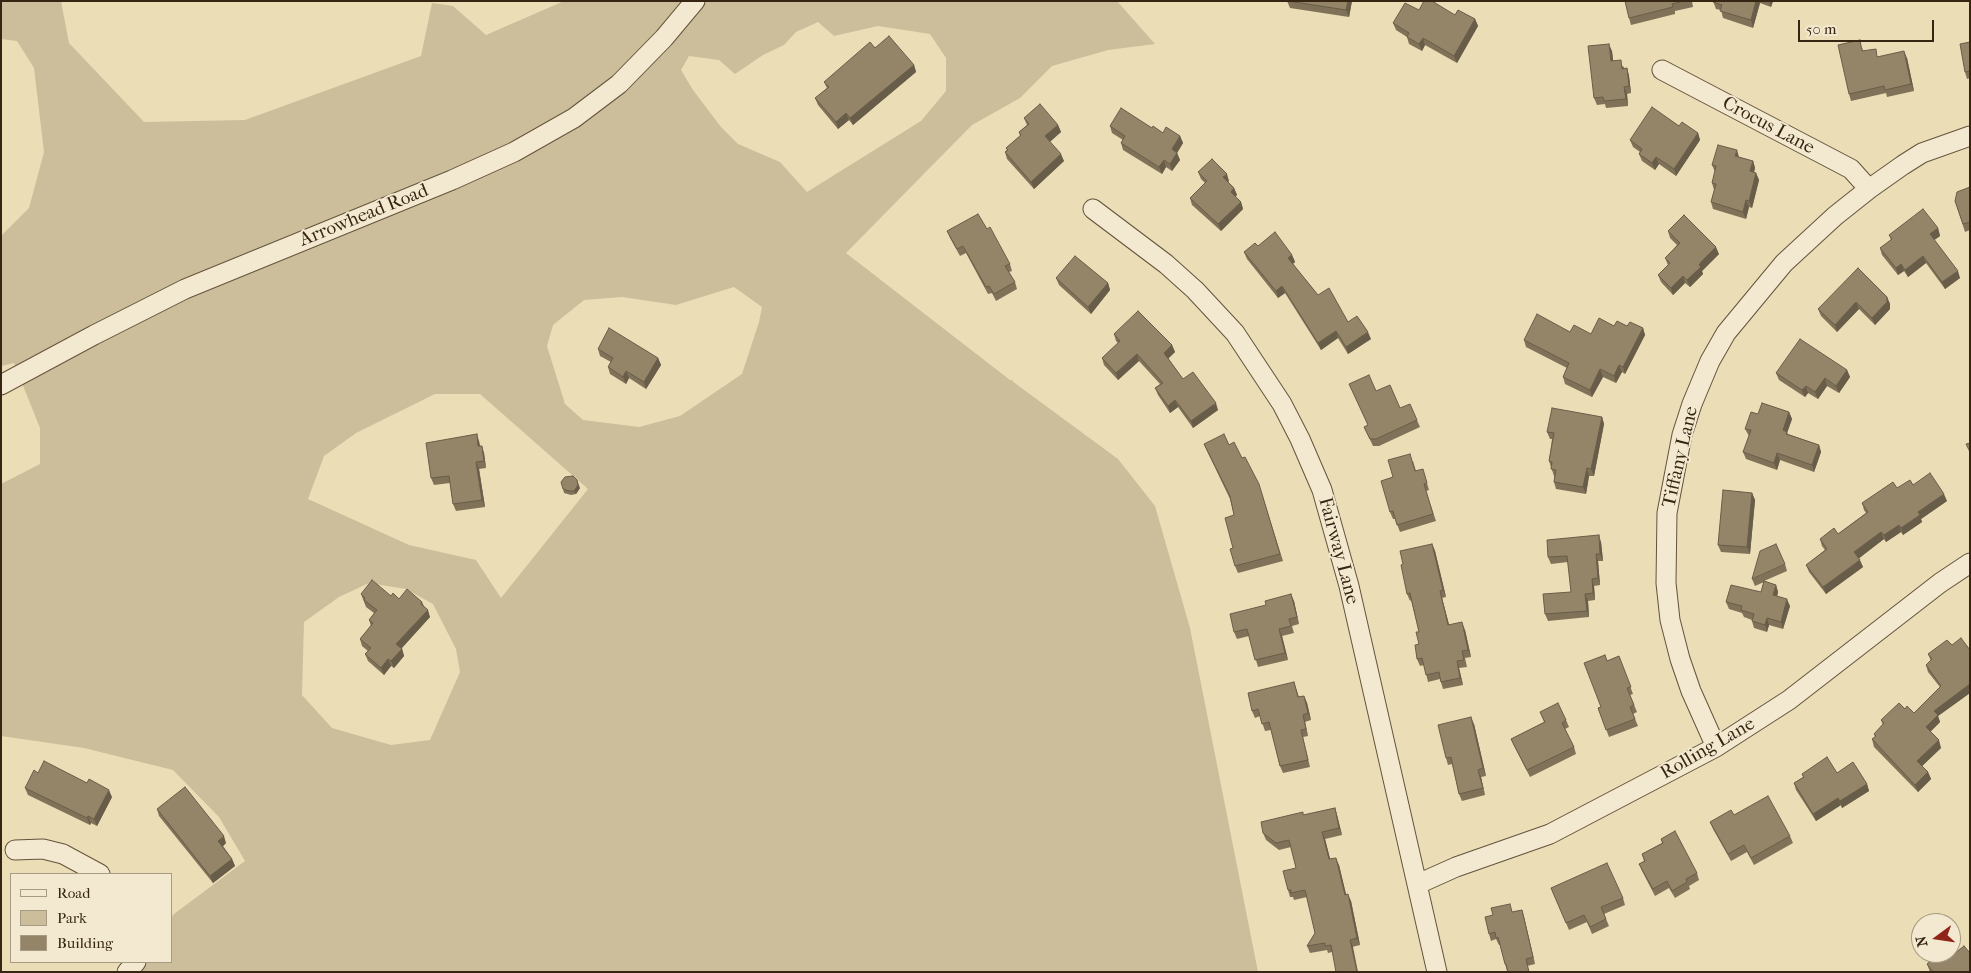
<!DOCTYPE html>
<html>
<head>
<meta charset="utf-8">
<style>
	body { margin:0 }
	#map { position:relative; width:1971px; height:973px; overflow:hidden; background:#ebddb6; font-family:"IM FELL French Canon",serif }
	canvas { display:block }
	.frame { position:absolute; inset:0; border:2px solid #372513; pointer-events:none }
	.legend { position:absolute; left:10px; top:873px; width:162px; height:90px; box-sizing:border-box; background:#f2e9d0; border:1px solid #a79b84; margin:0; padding:6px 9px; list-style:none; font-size:15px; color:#372513 }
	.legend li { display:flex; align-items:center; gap:10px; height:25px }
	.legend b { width:25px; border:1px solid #a79b84 }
	.north { position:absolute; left:1911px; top:913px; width:50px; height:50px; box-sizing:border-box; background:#f2e9d0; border:1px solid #a79b84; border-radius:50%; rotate:256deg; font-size:14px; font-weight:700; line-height:20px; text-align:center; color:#372513 }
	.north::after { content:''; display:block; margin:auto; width:18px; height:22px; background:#8f2418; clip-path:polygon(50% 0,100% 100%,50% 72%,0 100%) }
	.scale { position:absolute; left:1798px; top:20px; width:136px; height:22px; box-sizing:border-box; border:2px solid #372513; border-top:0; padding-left:6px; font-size:15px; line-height:18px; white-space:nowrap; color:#372513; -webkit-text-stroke:4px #f2e9d0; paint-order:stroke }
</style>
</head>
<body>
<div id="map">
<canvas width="1971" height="973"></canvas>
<div class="frame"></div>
<ul class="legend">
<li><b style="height:6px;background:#f2e9d0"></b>Road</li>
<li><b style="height:14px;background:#ccbe9a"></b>Park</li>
<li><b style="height:14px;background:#958568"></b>Building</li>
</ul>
<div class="north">N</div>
<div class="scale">50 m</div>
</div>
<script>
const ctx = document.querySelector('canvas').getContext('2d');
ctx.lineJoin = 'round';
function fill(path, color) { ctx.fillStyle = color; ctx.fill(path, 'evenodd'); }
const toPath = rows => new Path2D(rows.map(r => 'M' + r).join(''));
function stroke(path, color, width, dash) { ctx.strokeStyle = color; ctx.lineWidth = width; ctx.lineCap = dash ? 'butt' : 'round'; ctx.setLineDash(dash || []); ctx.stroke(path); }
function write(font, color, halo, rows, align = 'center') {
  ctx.font = font + ' "IM FELL French Canon",serif'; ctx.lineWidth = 4; ctx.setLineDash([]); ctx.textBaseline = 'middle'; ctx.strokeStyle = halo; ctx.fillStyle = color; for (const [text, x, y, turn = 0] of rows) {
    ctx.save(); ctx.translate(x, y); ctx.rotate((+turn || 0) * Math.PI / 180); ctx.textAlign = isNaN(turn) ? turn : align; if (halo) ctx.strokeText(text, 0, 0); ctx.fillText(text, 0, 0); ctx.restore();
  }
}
fill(toPath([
	[1,1,61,1,69,43,144,122,245,120,421,56,432,3,453,6,486,35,564,1,1117,1,1155,44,1108,50,1052,66,1020,98,972,125,846,253,1010,380,1013,380,1012,381,1118,459,1155,506,1190,628,1258,972,137,972,144,962,171,962,171,918,174,914,245,861,219,817,173,770,84,748,1,736,1,484,40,464,40,428,14,363,1,366,1,236,29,208,44,152,34,68,17,41,1,39],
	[818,22,834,36,878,26,930,34,946,58,946,91,921,121,807,192,780,162,738,144,721,127,693,90,681,70,689,56,719,60,735,74,763,55,784,45,796,32],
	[734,287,762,307,759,322,742,374,680,416,639,427,583,420,565,404,547,346,553,325,584,300,622,297,676,305],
	[435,394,480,394,588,489,501,598,476,560,409,545,308,499,324,456,356,433],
	[369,583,406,589,433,604,456,649,460,672,430,740,391,745,332,728,302,695,304,622,339,597]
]), '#ccbe9a');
const street = toPath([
	[1662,70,1851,169,1869,189],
	[1093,209,1166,264,1195,290,1235,333,1282,404,1300,439,1322,490,1349,586,1437,972],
	[1,385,94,335,185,289,452,180,514,152,574,118,619,84,664,38,695,1],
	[1716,747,1691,691,1680,659,1670,620,1666,583,1667,513,1682,435,1692,404,1710,361,1726,333,1784,263,1835,216,1869,189,1903,165,1922,153,1970,136],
	[15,850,43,849,63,854,100,874],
	[1418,884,1456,867,1550,834,1716,747,1789,700,1940,583,1970,563],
	[127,972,136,962]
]);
stroke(street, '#64533c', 21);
stroke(street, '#f2e9d0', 19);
fill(toPath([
	[1287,1,1352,1,1349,17,1290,8],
	[1625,1,1692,1,1693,7,1675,11,1675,14,1631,25,1629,18],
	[1713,1,1773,1,1771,7,1760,3,1753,28,1723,18,1721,10,1716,9],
	[1419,10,1455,15,1475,19,1478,26,1457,63,1425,45,1422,51,1409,44,1407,37,1396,30,1393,23],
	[1970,42,1970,78,1967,79,1965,72],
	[1862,47,1863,51,1878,57,1907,58,1914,91,1887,97,1886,93,1851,101,1849,94],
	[875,48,914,65,916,72,853,125,849,120,838,129,818,105,815,98,827,88,824,82],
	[1612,51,1613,61,1624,67,1624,69,1627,68,1629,76,1631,93,1627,94,1628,106,1606,108,1605,104,1597,105,1594,98],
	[1024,118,1058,125,1061,132,1050,142,1064,161,1034,189,1007,159,1005,152,1007,150,1006,148,1020,136,1019,132,1027,125],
	[1110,126,1152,128,1163,133,1180,136,1183,143,1177,153,1180,160,1172,171,1166,167,1162,174,1123,150,1121,143,1123,140,1112,133],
	[1679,126,1698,133,1700,140,1676,176,1659,164,1655,170,1642,161,1639,154,1640,152,1633,147,1630,140],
	[1739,157,1753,161,1755,168,1754,173,1756,173,1759,180,1752,208,1749,207,1746,219,1713,209,1711,202,1714,190,1712,183,1715,172,1712,165],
	[1198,172,1229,181,1228,182,1234,188,1237,195,1235,196,1241,202,1243,209,1221,231,1192,205,1190,198,1205,183,1201,179],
	[1970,187,1970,230,1965,232,1955,201],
	[1938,228,1940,236,1934,240,1960,278,1945,289,1926,263,1908,277,1904,271,1898,275,1882,255,1880,248,1891,240,1889,235],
	[987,229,1010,264,1012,271,1009,272,1015,282,1017,289,996,301,992,293,988,294,966,253,960,256,950,238,947,231],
	[1668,231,1719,254,1702,271,1703,274,1690,287,1685,283,1673,295,1661,282,1658,275,1668,265,1665,258,1677,245,1670,238],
	[1258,246,1292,255,1295,262,1293,264,1318,295,1348,322,1371,339,1348,354,1338,338,1321,350,1285,293,1278,298,1247,259,1244,252],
	[1056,278,1108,283,1110,290,1091,314,1059,285],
	[1887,297,1890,304,1890,309,1875,325,1859,309,1837,332,1821,316,1818,309],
	[1614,326,1627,326,1643,328,1645,335,1625,374,1622,372,1616,383,1603,377,1592,397,1565,384,1563,377,1567,368,1526,347,1524,340,1570,332,1591,334],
	[1114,334,1172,345,1175,352,1168,358,1183,379,1218,410,1193,428,1178,407,1170,413,1158,395,1155,388,1160,384,1139,361,1118,380,1104,365,1102,358,1118,343,1116,341],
	[598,349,658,358,661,365,646,389,629,378,626,384,610,374,608,367,611,362,600,356],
	[1847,370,1850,377,1839,393,1827,386,1818,399,1808,393,1805,397,1779,380,1776,373],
	[1349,384,1376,391,1417,420,1420,427,1379,446,1373,446,1364,427,1368,425],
	[1789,412,1792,419,1787,433,1788,434,1819,445,1821,452,1814,472,1780,460,1777,470,1746,459,1743,452,1749,436,1745,429,1758,414],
	[1602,417,1604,424,1594,476,1589,476,1586,494,1556,489,1554,482,1554,476,1549,461,1552,439,1550,439,1547,432],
	[479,441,480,446,484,453,486,468,479,469,485,507,456,511,453,504,450,483,434,485,431,478],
	[1204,444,1229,445,1242,458,1261,491,1283,561,1238,573,1235,566,1233,548,1234,515,1230,499,1207,451],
	[1413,461,1416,471,1425,476,1429,490,1426,491,1436,521,1400,532,1395,519,1393,519,1390,512,1393,477],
	[1913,485,1947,501,1921,519,1922,522,1903,535,1901,532,1886,542,1884,539,1858,558,1863,567,1826,594,1809,572,1806,565,1825,550,1822,546,1820,539,1838,534,1866,513,1864,510,1862,503,1897,488],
	[580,488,576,494,571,495,564,493,563,489],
	[1752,493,1755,500,1750,554,1721,552,1718,545],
	[1601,542,1603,561,1598,561,1600,585,1594,586,1595,600,1588,601,1589,617,1548,621,1545,614,1571,592,1568,562,1551,564,1548,557],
	[1432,544,1435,551,1446,597,1442,598,1449,625,1465,630,1471,657,1465,658,1467,667,1459,668,1463,685,1443,689,1440,679,1428,682,1424,665,1420,666,1417,659,1419,644,1419,632,1411,600,1410,601,1407,594,1403,564],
	[1785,564,1787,571,1764,581,1776,585,1778,592,1777,596,1790,606,1783,629,1769,625,1767,632,1754,628,1752,621,1752,620,1744,617,1742,613,1729,609,1726,602,1761,592,1764,582,1755,586,1752,579],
	[361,594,391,596,399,599,422,602,424,606,430,617,402,648,404,656,394,668,391,666,384,675,368,661,365,654,368,651,362,646,360,639,371,626,369,620,374,613,366,607],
	[1294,601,1299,624,1292,626,1294,633,1282,636,1288,660,1258,667,1249,636,1237,639,1234,632],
	[1952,645,1970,650,1970,693,1938,716,1940,722,1930,732,1941,748,1922,766,1928,772,1931,779,1918,792,1874,747,1872,739,1875,737,1874,734,1883,725,1881,720,1905,709,1914,713,1940,687,1928,672,1926,665,1931,661,1928,654],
	[1619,656,1633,694,1630,695,1637,712,1633,714,1638,726,1609,737,1598,708,1601,707,1607,661],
	[1294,682,1299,697,1304,696,1307,703,1311,720,1305,722,1308,736,1303,737,1310,767,1283,773,1280,766,1271,730,1265,731,1260,716,1255,718,1252,711],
	[1540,712,1566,720,1569,727,1565,729,1574,747,1576,754,1530,777,1514,746,1511,739,1544,722],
	[1474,724,1486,776,1481,777,1485,795,1462,801,1459,794,1452,764,1448,765,1446,758],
	[38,773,112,797,97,826,91,823,90,825,28,795,25,788],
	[1837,773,1867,784,1869,791,1842,808,1841,805,1816,821,1796,790,1794,783,1803,777,1802,774],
	[1335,808,1337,815,1342,835,1325,839,1330,859,1339,865,1346,895,1351,901,1360,945,1328,953,1327,950,1310,953,1307,946,1315,933,1307,897,1294,900,1293,897,1290,897,1288,890,1296,868,1291,847,1279,850,1266,840,1263,833,1304,815],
	[157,809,226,843,223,846,232,859,235,866,213,883,159,816],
	[1734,815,1790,836,1793,843,1754,865,1747,852,1731,861,1713,829,1710,822],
	[1661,839,1697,873,1699,880,1689,886,1690,889,1675,898,1669,888,1655,896,1642,871,1639,864,1644,861,1642,854,1662,843],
	[1551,888,1623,898,1625,905,1604,914,1609,926,1592,934,1587,922,1569,930],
	[1522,910,1524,917,1535,964,1507,971,1505,964,1500,945,1499,945,1496,939,1491,941,1489,934,1513,912],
	[1945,961,1970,972,1930,972,1927,964]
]), '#807259');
fill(toPath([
	[1348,1,1352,1,1349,17,1346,10],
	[1756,1,1760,1,1760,3,1753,28,1751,20],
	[1769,1,1773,1,1771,7],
	[1475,19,1478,26,1457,63,1454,56],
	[1423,38,1425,45,1422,51,1419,44],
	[1609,44,1612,51,1614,68,1611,61],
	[1904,51,1907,58,1914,91,1911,84],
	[914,65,916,72,853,125,850,118],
	[1627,68,1629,76,1631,93,1629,86],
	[1624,87,1627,94,1628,106,1626,99],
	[846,113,849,120,838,129,836,122],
	[1058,125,1061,132,1048,143,1045,136],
	[1698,133,1700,140,1676,176,1674,169],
	[1180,136,1183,143,1177,153,1180,160,1172,171,1170,164,1172,149],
	[1737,150,1739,157,1735,156],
	[1061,154,1064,161,1034,189,1031,182],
	[1656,157,1659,164,1655,170,1652,163],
	[1164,160,1166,167,1162,174,1159,167],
	[1753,161,1755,168,1752,178,1750,171],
	[1756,173,1759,180,1752,208,1749,201],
	[1227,174,1229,181,1226,184,1223,177],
	[1234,188,1237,195,1233,199,1231,192],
	[1746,200,1749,207,1746,219,1743,212],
	[1241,202,1243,209,1221,231,1218,224],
	[1938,228,1940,236,1933,241,1930,234],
	[1716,247,1719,254,1702,271,1703,274,1690,287,1687,280,1702,261],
	[1292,255,1295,262,1291,265,1288,258],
	[1923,256,1926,263,1908,277,1905,270],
	[1901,264,1904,271,1898,275,1896,268],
	[1958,271,1960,278,1945,289,1942,282],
	[1683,276,1685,283,1673,295,1671,288],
	[1108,283,1110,290,1091,314,1088,307],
	[1282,286,1285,293,1278,298,1276,291],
	[1887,297,1890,304,1890,309,1875,325,1872,318],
	[1856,302,1859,309,1837,332,1835,325],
	[1643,328,1645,335,1625,374,1623,367],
	[1336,331,1338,338,1321,350,1318,343],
	[1368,332,1371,339,1348,354,1346,347],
	[1172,345,1175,352,1167,360,1164,353],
	[1137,354,1139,361,1118,380,1116,373],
	[658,358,661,365,646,389,644,382],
	[1619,365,1622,372,1616,383,1614,376],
	[1600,369,1603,377,1592,397,1590,390],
	[1847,370,1850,377,1839,393,1836,386],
	[626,371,629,378,626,384,623,377],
	[1825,378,1827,386,1818,399,1815,392],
	[1806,386,1808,393,1805,397,1802,390],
	[1175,400,1178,407,1170,413,1168,406],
	[1216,403,1218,410,1193,428,1191,421],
	[1789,412,1792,419,1787,433,1789,439,1783,430],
	[1602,417,1604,424,1594,476,1591,469],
	[477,434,479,441,481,454,478,446],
	[1819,445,1821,452,1814,472,1812,465],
	[482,446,484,453,486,468,484,461],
	[1777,453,1780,460,1777,470,1774,463],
	[476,462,479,469,485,507,482,500],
	[1587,468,1589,476,1586,494,1583,487],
	[577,480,580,488,576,494,574,491],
	[1752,493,1755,500,1750,554,1747,547],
	[1944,494,1947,501,1921,519,1922,522,1903,535,1901,528,1918,512],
	[1899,525,1901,532,1886,542,1884,535],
	[1881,532,1884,539,1857,560,1854,552],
	[1599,535,1601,542,1603,561,1600,554],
	[1432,544,1435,551,1446,597,1443,590],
	[1596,554,1598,561,1600,585,1598,578],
	[1860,560,1863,567,1826,594,1823,587],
	[1592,579,1594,586,1595,600,1593,593],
	[1776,585,1778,592,1776,602,1773,595],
	[1440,591,1442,598,1451,632,1448,625],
	[1291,594,1294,601,1299,624,1297,617],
	[1585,594,1588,601,1589,617,1587,611],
	[1787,599,1790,606,1783,629,1781,622],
	[428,610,430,617,399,651,396,644],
	[1767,618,1769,625,1767,632,1765,625],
	[1462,622,1465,630,1471,657,1468,650],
	[1279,629,1282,636,1288,660,1285,653],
	[402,649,404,656,394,668,391,661],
	[388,659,391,666,384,675,381,668],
	[1457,661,1459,668,1463,685,1460,678],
	[1970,684,1970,693,1938,716,1940,722,1928,734,1926,727,1934,711],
	[1304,696,1307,703,1311,720,1308,713],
	[1303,715,1305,722,1308,736,1306,729],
	[1471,717,1474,724,1486,776,1483,768],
	[1939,740,1941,748,1920,768,1917,761],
	[1478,770,1481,777,1485,795,1483,788],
	[1928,772,1931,779,1918,792,1915,785],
	[1867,784,1869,791,1842,808,1840,801],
	[109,790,112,797,97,826,94,819],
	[1838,798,1841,805,1816,821,1813,814],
	[1335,808,1337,815,1342,835,1339,828],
	[88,816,91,823,90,825,87,818],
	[1322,832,1325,839,1332,866,1329,859],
	[224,836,226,843,221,848,218,841],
	[1336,858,1339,865,1348,902,1345,895],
	[232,859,235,866,213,883,210,876],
	[1348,894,1351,901,1360,945,1357,938],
	[1522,910,1524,917,1535,964,1533,957],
	[1350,940,1353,947,1358,972,1357,972]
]), '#685d49');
const building = toPath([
	[1288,1,1348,1,1346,10,1288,1],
	[1424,1,1432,1,1455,15,1458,10,1475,19,1454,56,1423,38,1419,44,1407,37,1409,33,1393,23,1405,3,1419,10,1424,1],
	[1625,1,1684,1,1672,4,1673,7,1629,18,1625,1],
	[1713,1,1756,1,1751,20,1720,11,1722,5,1713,2,1713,1],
	[889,36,914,65,850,118,846,113,836,122,815,98,829,87,824,82,870,42,875,48,889,36],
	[1860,40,1862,51,1876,49,1877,57,1904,51,1911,84,1885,90,1884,86,1849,94,1838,45,1860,40],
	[1970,42,1970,71,1965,72,1960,44,1970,42],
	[1609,44,1611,61,1621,60,1622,69,1627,68,1629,86,1624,87,1626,99,1604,101,1603,97,1594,98,1588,46,1609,44],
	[1040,104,1058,125,1045,136,1061,154,1031,182,1005,152,1008,150,1006,148,1021,135,1019,132,1029,124,1024,118,1040,104],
	[1652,107,1679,126,1682,122,1698,133,1674,169,1656,157,1652,163,1639,154,1642,149,1630,140,1652,107],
	[1121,108,1152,128,1153,126,1163,133,1166,127,1180,136,1172,149,1177,153,1170,164,1164,160,1159,167,1121,143,1125,136,1110,126,1121,108],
	[1718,145,1737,150,1735,156,1753,161,1750,171,1756,173,1749,201,1746,200,1743,212,1711,202,1716,184,1712,183,1716,166,1712,165,1718,145],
	[1212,159,1227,174,1223,177,1234,188,1231,192,1241,202,1218,224,1190,198,1207,181,1198,172,1212,159],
	[1970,187,1970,222,1963,224,1955,201,1957,192,1970,187],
	[1923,209,1938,228,1930,234,1958,271,1942,282,1923,256,1905,270,1901,264,1896,268,1880,248,1892,239,1889,235,1923,209],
	[978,214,987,229,990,227,1010,264,1005,266,1015,282,994,294,989,286,986,287,963,246,957,249,947,231,978,214],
	[1684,215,1716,247,1702,261,1699,265,1701,267,1687,280,1683,276,1671,288,1658,275,1670,263,1665,258,1680,243,1668,231,1684,215],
	[1275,232,1292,255,1288,258,1318,295,1329,288,1348,322,1357,316,1368,332,1346,347,1336,331,1318,343,1282,286,1276,291,1244,252,1255,243,1258,246,1275,232],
	[1075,256,1108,283,1088,307,1056,278,1075,256],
	[1858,268,1887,297,1887,302,1872,318,1856,302,1835,325,1818,309,1858,268],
	[1138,311,1172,345,1164,353,1183,379,1193,372,1216,403,1191,421,1175,400,1168,406,1155,388,1163,383,1137,354,1116,373,1102,358,1120,341,1114,334,1138,311],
	[1537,314,1570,332,1574,325,1591,334,1599,318,1614,326,1617,321,1627,326,1630,322,1643,328,1623,367,1619,365,1614,376,1600,369,1590,390,1563,377,1569,363,1524,340,1537,314],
	[609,328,658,358,644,382,626,371,623,377,608,367,613,358,598,349,609,328],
	[1800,339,1847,370,1836,386,1825,378,1815,392,1806,386,1802,390,1776,373,1800,339],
	[1369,375,1376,391,1390,385,1400,408,1410,404,1417,420,1376,439,1370,439,1364,427,1368,425,1349,384,1369,375],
	[1762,403,1789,412,1783,430,1787,432,1786,434,1819,445,1812,465,1777,453,1774,463,1743,452,1751,430,1745,429,1751,412,1758,414,1762,403],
	[1552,408,1602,417,1591,469,1587,468,1583,487,1554,482,1556,470,1551,469,1552,462,1549,461,1554,433,1547,432,1552,408],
	[477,434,478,446,482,446,484,461,476,462,482,500,453,504,449,476,431,478,426,443,477,434],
	[1224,434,1229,445,1234,442,1242,458,1245,457,1259,484,1280,554,1235,566,1230,549,1233,548,1225,518,1234,515,1230,496,1204,444,1224,434],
	[1970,443,1970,452,1966,444,1970,443],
	[1410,454,1415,471,1423,469,1427,483,1424,484,1433,514,1397,525,1393,511,1390,512,1381,481,1393,477,1388,460,1410,454],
	[1930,473,1944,494,1918,512,1920,515,1901,528,1899,525,1884,535,1881,532,1854,552,1860,560,1823,587,1806,565,1827,549,1820,539,1834,528,1838,534,1868,512,1862,503,1893,482,1897,488,1910,480,1913,485,1930,473],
	[573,476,577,480,578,485,574,491,569,491,563,489,561,482,565,477,573,476],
	[1723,490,1752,493,1747,547,1718,545,1723,490],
	[1599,535,1600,554,1596,554,1598,578,1592,579,1593,593,1585,594,1587,611,1545,614,1543,594,1571,592,1567,556,1548,557,1547,540,1599,535],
	[1432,544,1443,590,1440,591,1448,625,1462,622,1468,650,1462,651,1464,660,1457,661,1460,678,1441,682,1439,672,1426,675,1422,658,1417,659,1415,645,1419,644,1416,632,1419,632,1410,593,1407,594,1401,565,1403,564,1400,551,1432,544],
	[1776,544,1785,564,1752,579,1760,551,1776,544],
	[372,580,391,596,393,593,399,599,407,589,422,602,421,604,428,610,396,644,402,649,391,661,388,659,381,668,365,654,371,648,360,639,373,623,369,620,377,610,364,600,365,598,361,594,372,580],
	[1764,581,1776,585,1773,595,1787,599,1781,622,1767,618,1765,625,1752,621,1754,614,1741,610,1742,606,1726,602,1731,585,1761,592,1764,581],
	[1291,594,1297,617,1289,619,1291,626,1279,629,1285,653,1255,660,1247,629,1234,632,1230,614,1266,605,1265,601,1291,594],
	[1961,638,1970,650,1970,684,1934,711,1938,715,1926,727,1939,740,1917,761,1928,772,1915,785,1872,739,1876,736,1874,734,1884,723,1881,720,1899,703,1905,709,1907,706,1914,713,1941,686,1926,665,1932,659,1928,654,1947,640,1952,645,1961,638],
	[1605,655,1607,661,1619,656,1631,687,1627,688,1634,705,1630,707,1635,719,1606,730,1598,708,1601,707,1584,663,1605,655],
	[1294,682,1298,697,1304,696,1308,713,1303,715,1306,729,1301,730,1308,760,1280,766,1269,722,1262,724,1258,709,1252,711,1248,693,1294,682],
	[1558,703,1566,720,1562,723,1574,747,1527,770,1511,739,1545,722,1540,712,1558,703],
	[1471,717,1483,768,1478,770,1483,788,1459,794,1451,757,1446,758,1438,725,1471,717],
	[1827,757,1837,773,1853,762,1867,784,1840,801,1838,798,1813,814,1794,783,1804,777,1802,774,1827,757],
	[44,761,87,783,89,779,109,790,94,819,88,816,87,818,25,788,34,770,38,773,44,761],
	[185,787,224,836,218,841,232,859,210,876,157,809,185,787],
	[1768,796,1790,836,1751,858,1744,845,1728,854,1710,822,1731,810,1734,815,1768,796],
	[1335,808,1339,828,1322,832,1329,859,1336,858,1345,895,1348,894,1357,938,1350,940,1357,972,1336,972,1331,945,1325,946,1325,943,1307,946,1315,933,1305,890,1291,893,1291,890,1288,890,1283,871,1296,868,1289,840,1276,843,1263,833,1261,822,1303,812,1303,815,1335,808],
	[1675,831,1697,873,1686,879,1687,882,1672,891,1667,881,1653,889,1639,864,1645,861,1642,854,1663,843,1661,839,1675,831],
	[1607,863,1623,898,1601,907,1606,919,1590,927,1584,915,1566,923,1551,888,1607,863],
	[1510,904,1512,912,1522,910,1533,957,1526,959,1529,972,1508,972,1506,964,1505,964,1498,937,1496,938,1495,932,1489,934,1485,917,1493,915,1491,908,1510,904],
	[1964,946,1970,953,1970,972,1933,972,1927,964,1939,954,1945,961,1964,946]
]);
fill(building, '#958568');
stroke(building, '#685d49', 1);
write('19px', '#372513', '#f2e9d0', [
	["Crocus Lane",1768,126,28],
	["Arrowhead Road",364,216,-22],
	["Tiffany Lane",1681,457,-77],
	["Fairway Lane",1338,551,75],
	["Rolling Lane",1708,749,-30]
]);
</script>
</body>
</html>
